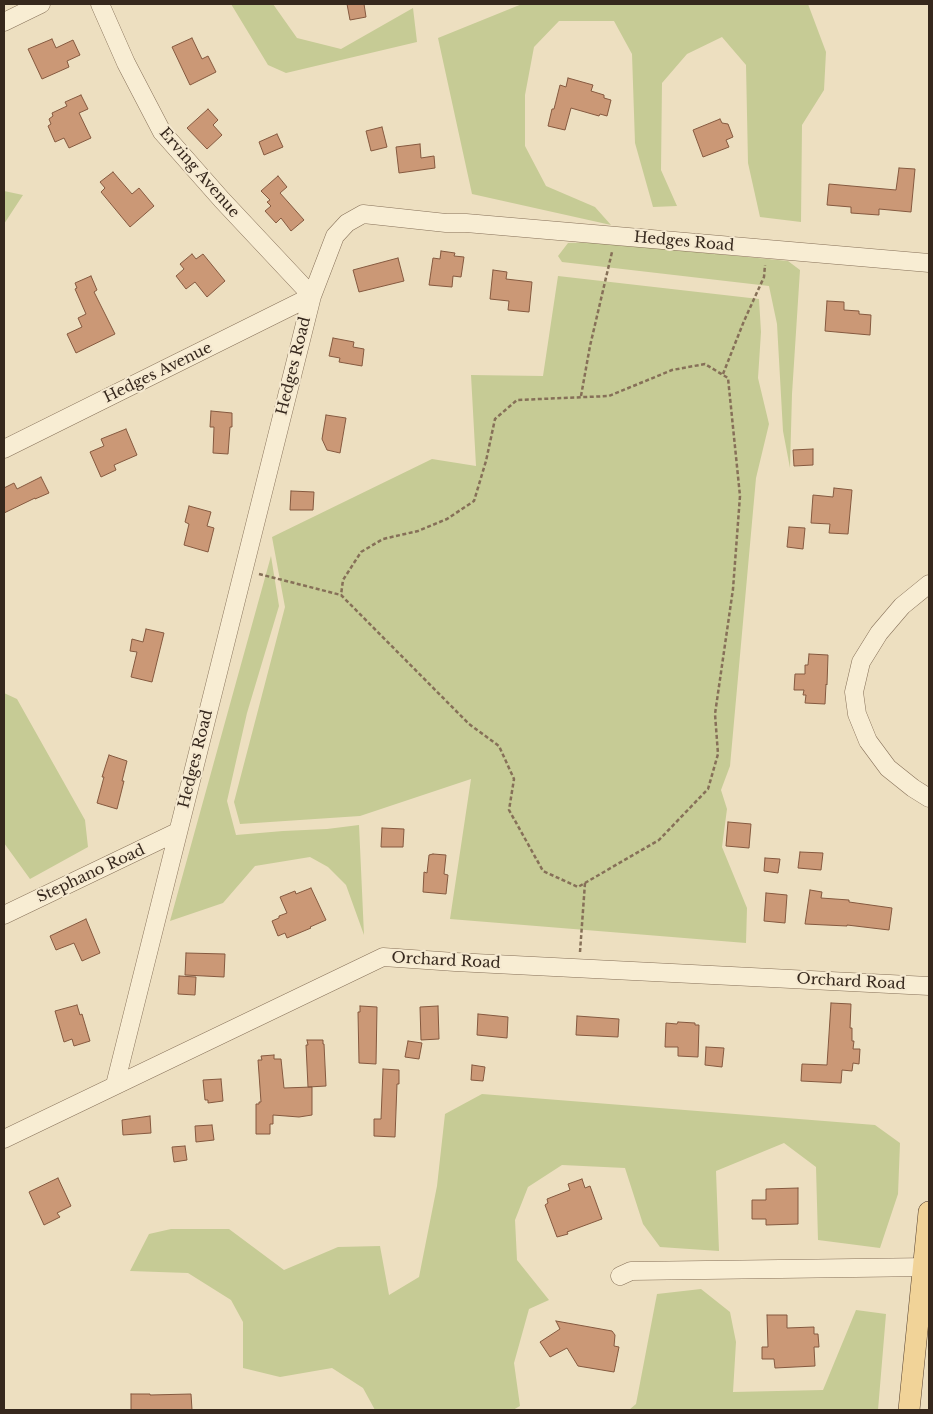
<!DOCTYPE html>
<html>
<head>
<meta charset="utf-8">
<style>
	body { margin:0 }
	#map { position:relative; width:933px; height:1414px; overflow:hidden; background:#eddfc0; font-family:"Libre Baskerville",serif }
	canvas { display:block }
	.frame { position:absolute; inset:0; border:5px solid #36281d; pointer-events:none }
</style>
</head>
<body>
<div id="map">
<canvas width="933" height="1414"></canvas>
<div class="frame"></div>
</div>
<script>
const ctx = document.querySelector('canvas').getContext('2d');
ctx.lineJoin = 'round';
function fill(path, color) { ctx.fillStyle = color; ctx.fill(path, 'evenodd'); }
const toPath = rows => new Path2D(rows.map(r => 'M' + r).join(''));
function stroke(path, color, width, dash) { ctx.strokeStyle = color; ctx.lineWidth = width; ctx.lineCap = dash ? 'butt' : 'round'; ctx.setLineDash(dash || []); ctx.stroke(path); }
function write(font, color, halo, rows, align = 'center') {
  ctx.font = font + ' "Libre Baskerville",serif'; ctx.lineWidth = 4; ctx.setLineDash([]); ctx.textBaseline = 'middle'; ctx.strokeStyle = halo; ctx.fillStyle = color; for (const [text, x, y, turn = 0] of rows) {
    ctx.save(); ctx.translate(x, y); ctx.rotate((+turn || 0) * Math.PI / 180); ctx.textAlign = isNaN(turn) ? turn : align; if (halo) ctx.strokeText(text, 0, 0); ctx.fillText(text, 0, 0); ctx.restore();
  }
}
fill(toPath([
	[231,4,273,4,297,38,341,49,413,8,417,42,286,73,268,65],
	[522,4,808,4,826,52,824,90,802,125,801,222,760,217,748,163,746,65,722,37,687,54,662,83,661,170,677,206,653,207,635,143,632,54,614,21,559,21,534,47,525,95,525,146,546,186,595,207,611,225,472,194,438,38],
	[4,191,23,195,4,224],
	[596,242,788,261,800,270,792,394,790,468,783,431,777,324,769,286,562,262,558,256,568,243],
	[558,276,759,299,761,332,758,378,769,424,756,478,730,766,721,790,727,809,722,847,747,908,746,943,450,919,471,779,360,816,240,824,234,802,285,607,272,537,432,459,476,466,471,375,543,376],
	[271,556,279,606,247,713,227,801,236,835,283,831,327,829,359,825,364,935,346,885,328,867,310,857,255,866,223,903,170,921],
	[4,693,17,699,85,820,88,847,30,879,4,843],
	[482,1094,875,1125,900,1143,898,1194,880,1248,818,1240,816,1167,784,1143,716,1171,719,1251,660,1247,643,1224,625,1168,562,1165,528,1187,515,1220,517,1260,549,1300,529,1309,514,1363,520,1406,513,1410,375,1410,363,1388,332,1368,280,1377,243,1368,243,1322,231,1300,188,1273,130,1271,149,1234,171,1229,229,1229,284,1270,338,1247,380,1246,389,1295,419,1277,437,1186,445,1114],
	[701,1289,730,1312,736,1342,733,1392,823,1390,856,1310,886,1314,878,1410,629,1410,636,1404,657,1294]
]), '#c6cb95');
const building = toPath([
	[347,4,364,4,366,17,350,20,347,4],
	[192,38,202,59,208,56,216,72,190,85,172,47,192,38],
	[52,39,56,48,73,40,80,55,67,61,69,67,42,79,28,49,52,39],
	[568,78,593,85,591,91,604,95,604,98,611,100,607,116,600,114,599,116,571,108,565,130,548,126,552,109,554,109,560,85,566,87,568,78],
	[81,95,88,109,79,113,91,138,69,148,64,138,55,142,48,126,51,124,49,119,53,116,52,113,67,106,65,102,81,95],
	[208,109,218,120,213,125,222,135,207,149,187,128,208,109],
	[720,119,722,123,728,124,733,137,726,140,729,147,703,157,693,130,720,119],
	[382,127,387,147,371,151,366,131,382,127],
	[277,134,283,147,264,155,259,142,277,134],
	[420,144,421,158,434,156,435,168,399,173,396,147,420,144],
	[899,168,915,169,911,212,879,209,879,215,851,213,851,207,827,205,829,184,896,190,899,168],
	[113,172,132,194,139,188,154,206,130,227,101,192,105,188,100,182,113,172],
	[278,176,287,187,280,193,304,220,291,231,281,218,276,223,265,211,271,206,267,202,270,200,261,191,278,176],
	[441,251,455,253,454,256,464,257,461,277,453,276,452,287,429,285,433,258,440,259,441,251],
	[192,254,196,259,203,254,225,281,207,297,195,282,186,289,176,276,184,269,180,264,192,254],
	[398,258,404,281,359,292,353,270,398,258],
	[493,270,507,272,506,279,532,282,529,312,508,310,509,301,490,299,493,270],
	[91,276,97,290,94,292,115,334,76,353,67,334,82,327,78,318,86,314,75,289,77,288,75,283,91,276],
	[827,301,844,302,844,310,859,311,859,314,871,315,870,335,825,331,827,301],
	[333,338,354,342,353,347,364,349,362,366,339,362,340,358,329,356,333,338],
	[211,411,232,413,232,427,230,427,228,454,213,453,214,427,210,427,211,411],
	[326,415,346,418,340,453,327,450,322,439,326,415],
	[126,429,137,455,114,465,116,470,101,477,90,452,104,446,101,439,126,429],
	[813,449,813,465,794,466,793,450,813,449],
	[41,477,49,493,35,499,35,498,4,513,4,488,14,483,17,489,41,477],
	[834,488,852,490,848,534,829,533,830,524,811,523,813,495,833,497,834,488],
	[291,491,314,492,313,510,290,510,291,491],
	[189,506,211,512,207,526,214,528,208,552,184,545,189,524,185,522,189,506],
	[789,527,805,528,803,549,787,547,789,527],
	[146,629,164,633,152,682,131,677,137,652,130,651,132,639,143,642,146,629],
	[809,654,828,655,827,685,826,684,825,704,805,703,806,695,803,695,804,690,794,690,795,674,805,674,805,665,808,665,809,654],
	[109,755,127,761,122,781,124,781,117,809,97,803,104,777,102,777,109,755],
	[728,822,751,824,749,848,726,846,728,822],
	[382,828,404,829,403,847,381,847,382,828],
	[800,852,823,853,821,870,798,868,800,852],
	[433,854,446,855,444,874,448,875,446,894,423,892,424,872,427,873,429,855,433,854],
	[765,858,780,859,778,873,764,871,765,858],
	[311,888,326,920,310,927,311,928,287,938,285,933,278,936,272,921,279,918,279,916,287,913,280,897,295,891,296,894,311,888],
	[810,890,822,892,821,898,849,900,849,902,892,908,889,930,847,925,847,926,805,924,810,890],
	[766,893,787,895,785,923,764,921,766,893],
	[86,919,100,953,82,961,74,943,56,950,50,936,86,919],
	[186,953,225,954,224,977,185,975,186,953],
	[179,976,196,977,195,995,178,994,179,976],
	[831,1003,851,1004,850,1028,852,1028,852,1041,854,1041,853,1049,860,1049,859,1064,853,1063,852,1071,842,1070,841,1083,801,1081,802,1064,827,1065,831,1003],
	[77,1005,80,1015,82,1014,90,1041,74,1046,72,1039,64,1042,55,1011,77,1005],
	[360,1006,377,1007,376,1064,359,1063,358,1012,360,1012,360,1006],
	[438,1006,439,1039,421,1040,420,1007,438,1006],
	[478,1014,508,1017,507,1038,477,1035,478,1014],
	[577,1016,619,1019,618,1037,576,1035,577,1016],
	[678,1022,695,1023,695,1025,699,1025,698,1057,678,1056,678,1047,665,1047,666,1023,677,1024,678,1022],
	[307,1040,323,1040,323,1044,324,1044,326,1086,308,1087,306,1045,308,1045,307,1040],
	[408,1041,422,1043,419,1059,405,1057,408,1041],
	[706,1047,724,1048,722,1067,705,1065,706,1047],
	[274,1055,274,1059,281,1059,284,1088,312,1087,312,1115,299,1117,273,1115,273,1124,270,1124,270,1134,256,1134,256,1104,259,1104,259,1102,261,1102,258,1060,262,1060,261,1056,274,1055],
	[472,1065,485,1067,483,1081,471,1080,472,1065],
	[383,1069,399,1070,399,1084,397,1084,395,1137,374,1136,374,1119,381,1119,383,1069],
	[221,1079,223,1101,208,1103,208,1100,205,1100,203,1080,221,1079],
	[150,1116,151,1133,123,1135,122,1120,150,1116],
	[212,1125,214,1140,196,1142,195,1126,212,1125],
	[185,1146,187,1160,174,1162,172,1147,185,1146],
	[58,1178,71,1206,57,1213,60,1217,44,1225,29,1192,58,1178],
	[582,1179,585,1188,590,1186,602,1219,567,1232,568,1234,557,1237,545,1205,548,1203,547,1199,570,1190,568,1184,582,1179],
	[798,1188,798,1224,766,1225,766,1219,752,1219,752,1200,766,1200,766,1189,798,1188],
	[767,1315,787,1315,787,1328,814,1327,814,1334,818,1334,819,1347,814,1347,815,1366,775,1368,774,1359,762,1359,762,1347,768,1347,767,1315],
	[556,1321,612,1331,615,1335,614,1346,619,1347,614,1372,578,1366,567,1348,550,1357,540,1342,560,1329,556,1321],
	[131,1394,150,1394,150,1395,191,1394,192,1410,131,1410,131,1394]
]);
fill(building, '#cb9876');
stroke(building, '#85593f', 1);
const minor = toPath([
	[100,4,126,63,162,132,222,200,312,296],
	[4,22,41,4],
	[4,449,312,296],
	[929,584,902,606,879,633,861,662,854,692,857,714,868,741,888,768,913,788,929,798],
	[4,915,177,832],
	[115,1085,312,296,335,236,347,223,363,214,446,223,466,223,929,263],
	[4,1139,383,957,455,962,929,986],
	[620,1276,631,1271,929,1267]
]);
const major = toPath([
	[909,1410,929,1212]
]);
stroke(minor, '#867058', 19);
stroke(major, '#543e2d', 22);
stroke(toPath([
	[723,374,744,321,764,277,765,265],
	[581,396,590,346,612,252],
	[259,574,341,595,469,724,499,746,514,779,509,810,543,871,578,887,659,840,708,789,718,754,715,714,733,589,740,496,728,378,705,364,672,370,609,396,517,400,495,419,486,461,474,501,447,519,418,531,383,539,361,552,343,580,341,595],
	[580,952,585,883]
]), '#867058', 2.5, [4, 2.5]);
stroke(minor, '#f8edd3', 18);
stroke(major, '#f1d398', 21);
write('15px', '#36281d', '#f5e9d0', [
	["Erving Avenue",199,173,49],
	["Hedges Road",684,242,5],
	["Hedges Road",294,366,-76],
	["Hedges Avenue",158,373,-26],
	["Hedges Road",196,759,-76],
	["Stephano Road",91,874,-25],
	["Orchard Road",446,961,3],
	["Orchard Road",851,982,3]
]);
</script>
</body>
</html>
